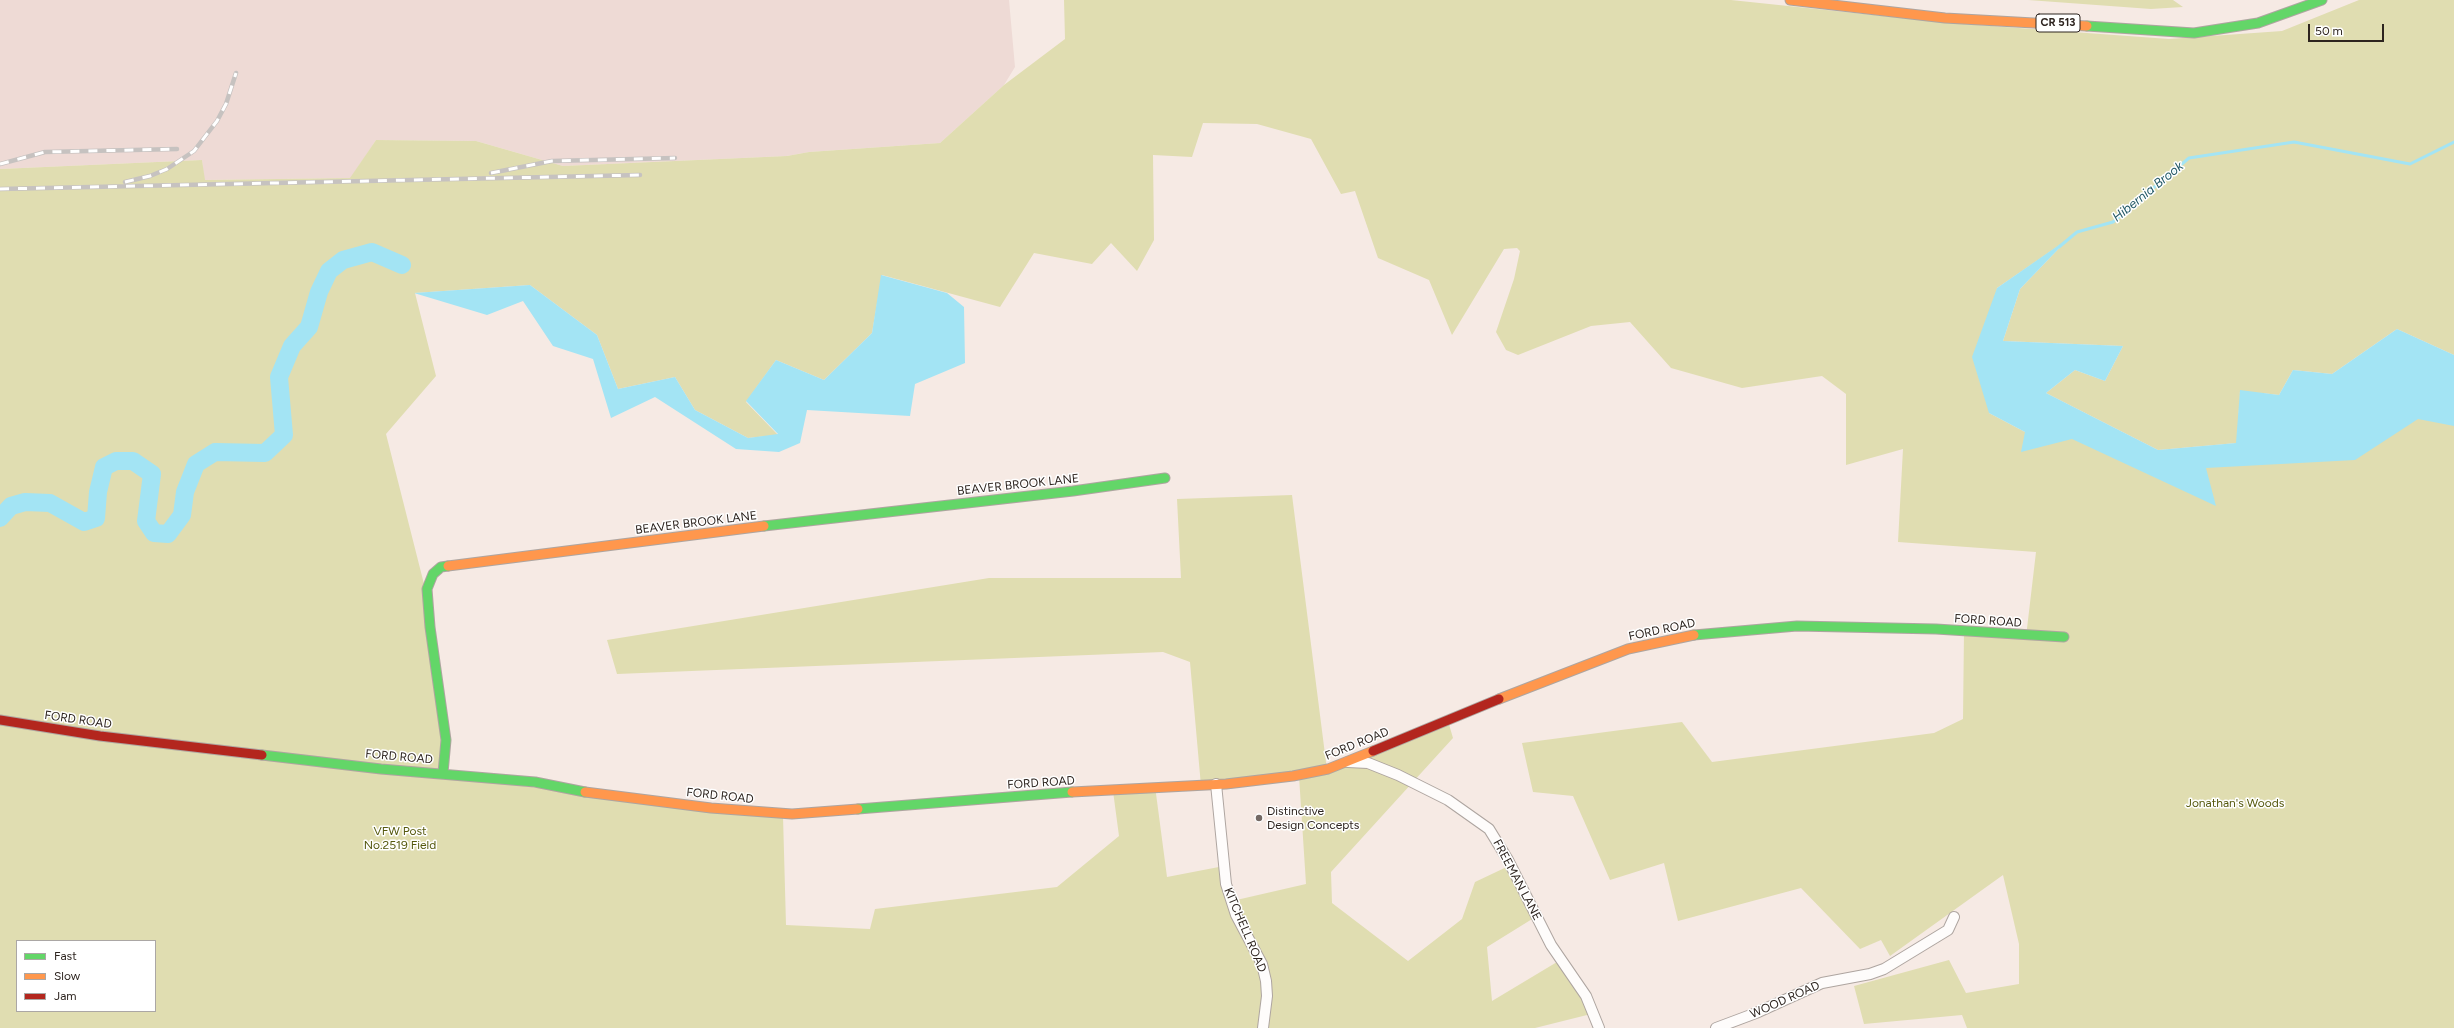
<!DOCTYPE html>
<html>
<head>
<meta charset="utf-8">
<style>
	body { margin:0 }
	#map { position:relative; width:2454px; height:1028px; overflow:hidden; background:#f6eae4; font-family:Figtree,sans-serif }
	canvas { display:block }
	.legend { position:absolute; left:16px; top:940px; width:140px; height:72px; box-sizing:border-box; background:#fff; border:1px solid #aba7a5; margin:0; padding:5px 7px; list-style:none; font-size:12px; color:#2d241f }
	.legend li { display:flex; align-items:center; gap:8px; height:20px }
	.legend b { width:20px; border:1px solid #aba7a5 }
	.scale { position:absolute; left:2308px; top:24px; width:76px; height:18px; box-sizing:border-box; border:2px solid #2d241f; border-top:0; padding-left:5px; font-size:12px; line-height:14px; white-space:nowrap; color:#2d241f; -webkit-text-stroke:3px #fff; paint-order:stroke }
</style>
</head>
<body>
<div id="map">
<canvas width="2454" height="1028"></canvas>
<ul class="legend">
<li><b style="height:5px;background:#63d668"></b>Fast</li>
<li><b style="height:5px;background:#ff974d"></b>Slow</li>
<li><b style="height:5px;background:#b3261e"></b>Jam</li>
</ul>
<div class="scale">50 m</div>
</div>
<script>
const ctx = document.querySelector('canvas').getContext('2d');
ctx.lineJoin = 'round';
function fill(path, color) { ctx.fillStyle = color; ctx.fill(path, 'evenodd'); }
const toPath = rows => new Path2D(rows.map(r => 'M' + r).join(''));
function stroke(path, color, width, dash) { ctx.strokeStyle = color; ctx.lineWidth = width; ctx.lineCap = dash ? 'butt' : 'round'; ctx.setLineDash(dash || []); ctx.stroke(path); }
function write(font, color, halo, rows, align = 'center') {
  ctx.font = font + ' Figtree,sans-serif'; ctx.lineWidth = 3; ctx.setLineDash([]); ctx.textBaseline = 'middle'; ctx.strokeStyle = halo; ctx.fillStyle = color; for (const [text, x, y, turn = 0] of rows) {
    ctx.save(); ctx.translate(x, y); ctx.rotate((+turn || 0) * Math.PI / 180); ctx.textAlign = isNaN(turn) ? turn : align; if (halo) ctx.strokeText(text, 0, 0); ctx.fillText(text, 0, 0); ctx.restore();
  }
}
fill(toPath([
	[0,0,1009,0,1015,67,1004,85,940,143,809,152,787,156,563,166,476,141,376,140,351,178,204,180,202,160,0,169]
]), '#eedad5');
fill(toPath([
	[1064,0,1731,0,1950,23,2169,39,2282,31,2359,0,2454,0,2454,355,2397,329,2332,374,2293,370,2279,395,2262,393,2276,407,2454,373,2454,1028,1967,1028,1962,1015,1864,1024,1854,986,1949,960,1966,993,2019,984,2019,944,2003,875,1890,956,1881,940,1860,949,1801,888,1678,921,1664,863,1610,880,1573,796,1533,792,1522,743,1682,722,1712,762,1934,733,1963,719,1964,631,2026,637,2036,552,1898,542,1903,449,1846,465,1846,394,1822,376,1742,388,1671,368,1630,322,1591,326,1518,355,1506,350,1496,332,1514,279,1520,251,1517,248,1504,249,1452,335,1429,280,1378,258,1355,191,1341,194,1311,139,1257,124,1203,123,1192,157,1153,155,1154,240,1137,271,1111,243,1092,264,1034,253,1000,307,882,275,872,333,824,380,776,360,746,402,778,435,748,438,695,410,675,377,618,389,597,335,530,285,415,293,436,376,386,434,424,584,445,777,783,816,786,925,870,929,875,909,1057,887,1119,836,1113,791,1155,786,1167,877,1224,866,1232,901,1306,884,1299,776,1201,786,1190,662,1163,652,617,674,607,640,989,578,1181,578,1177,499,1292,495,1327,770,1448,721,1453,738,1331,872,1332,903,1408,961,1462,919,1475,882,1513,864,1537,916,1487,947,1492,1001,1562,959,1595,1013,1535,1028,0,1028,0,169,202,160,205,180,350,178,376,140,476,141,563,166,787,156,809,152,940,143,1004,85,1065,39],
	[2067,240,2020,289,2003,341,2123,346,2105,381,2075,370,2046,393,2158,450,2237,443,2240,390,2237,456,2146,455,2050,427,2025,432,1989,413,1997,288],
	[17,941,155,941,155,1011,17,1011],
	[2028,0,2173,0,2183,7,2151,9]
]), '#e0ddb1');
fill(toPath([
	[2069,238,2020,289,2003,341,2123,346,2105,381,2075,370,2046,393,2158,450,2236,443,2240,390,2279,395,2293,370,2332,374,2397,329,2454,355,2454,426,2418,419,2355,460,2206,468,2216,506,2072,439,2021,452,2025,432,1989,413,1972,357,1997,288],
	[881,275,947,293,964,307,965,363,915,384,910,416,807,410,800,443,779,452,736,449,655,397,611,418,593,359,553,346,523,301,487,315,414,293,530,285,597,335,618,389,675,377,695,410,748,438,778,434,746,401,776,360,824,380,872,333]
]), '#a3e4f4');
stroke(toPath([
	[2059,247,2077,232,2113,222,2189,158,2294,142,2410,164,2454,142]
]), '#a3e4f4', 3);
stroke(toPath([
	[0,518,11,506,25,502,50,503,84,522,96,518,98,492,104,467,116,461,133,461,152,474,146,521,154,533,168,534,182,515,185,492,196,464,215,452,265,453,284,435,279,377,292,346,309,327,319,292,329,271,343,260,372,252,402,265]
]), '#a3e4f4', 18);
const street = toPath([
	[1348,762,1368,763,1398,775,1448,800,1489,829,1508,860,1551,945,1586,996,1599,1028],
	[1216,784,1226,884,1236,915,1262,964,1266,981,1267,996,1263,1028],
	[1716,1028,1756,1013,1822,983,1870,974,1884,969,1948,930,1954,917]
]);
const fast = toPath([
	[2087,26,2194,33,2258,23,2322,0],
	[764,526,1073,491,1165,478],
	[1694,635,1797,626,1936,629,2064,637],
	[262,755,381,769,535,782,585,792],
	[443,773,446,740,430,627,427,589,433,574,441,567,448,566],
	[858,809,1072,792]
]);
const slow = toPath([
	[1790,0,1945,18,2087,26],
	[448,566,764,526],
	[1499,699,1628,649,1694,635],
	[585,792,711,808,792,814,858,809],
	[1072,792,1226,784,1293,776,1328,769,1373,751]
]);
const jam = toPath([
	[0,720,100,736,262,755],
	[1373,751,1499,699]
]);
stroke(street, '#aea5a0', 12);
stroke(fast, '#aea5a0', 11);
stroke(slow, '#aea5a0', 11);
stroke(jam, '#aea5a0', 11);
stroke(street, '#fefcfb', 10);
stroke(fast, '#63d668', 9);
stroke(slow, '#ff974d', 9);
stroke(jam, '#b3261e', 9);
const rail = toPath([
	[0,164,45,152,177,149],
	[491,173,552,161,675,158],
	[125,182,150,176,167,169,194,151,217,121,226,104,236,73],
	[0,189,640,175]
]);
stroke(rail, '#c6c2c0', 4.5);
stroke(rail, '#fff', 3, [9]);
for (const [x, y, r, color] of [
	[1259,818,4,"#736964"]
]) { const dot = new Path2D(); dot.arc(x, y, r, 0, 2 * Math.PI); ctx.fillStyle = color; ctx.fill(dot); stroke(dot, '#fff', 1.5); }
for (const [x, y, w] of [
	[2058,23,44]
]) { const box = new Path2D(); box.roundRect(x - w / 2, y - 9, w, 18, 3); ctx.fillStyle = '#fff'; ctx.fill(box); stroke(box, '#2d241f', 1); }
write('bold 11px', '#2d241f', null, [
	["CR 513",2058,23]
]);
write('12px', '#2d241f', '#fff', [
	["BEAVER BROOK LANE",1018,485,-6],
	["BEAVER BROOK LANE",696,523,-7],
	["FORD ROAD",1988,621,4],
	["FORD ROAD",1662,630,-12],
	["FORD ROAD",78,720,8],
	["FORD ROAD",1357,744,-22],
	["FORD ROAD",399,757,5],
	["FORD ROAD",1041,783,-4],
	["FORD ROAD",720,796,6],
	["FREEMAN LANE",1517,880,62],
	["KITCHELL ROAD",1245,930,67],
	["WOOD ROAD",1785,1000,-24]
]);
write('12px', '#56590e', '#fff', [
	["Jonathan's Woods",2235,803],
	["VFW Post",400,831],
	["No.2519 Field",400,845]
]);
write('12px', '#2d241f', '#fff', [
	["Distinctive",1267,811],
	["Design Concepts",1267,825]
], 'left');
write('italic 13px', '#235967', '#fff', [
	["Hibernia Brook",2148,192,-39]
]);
</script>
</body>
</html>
